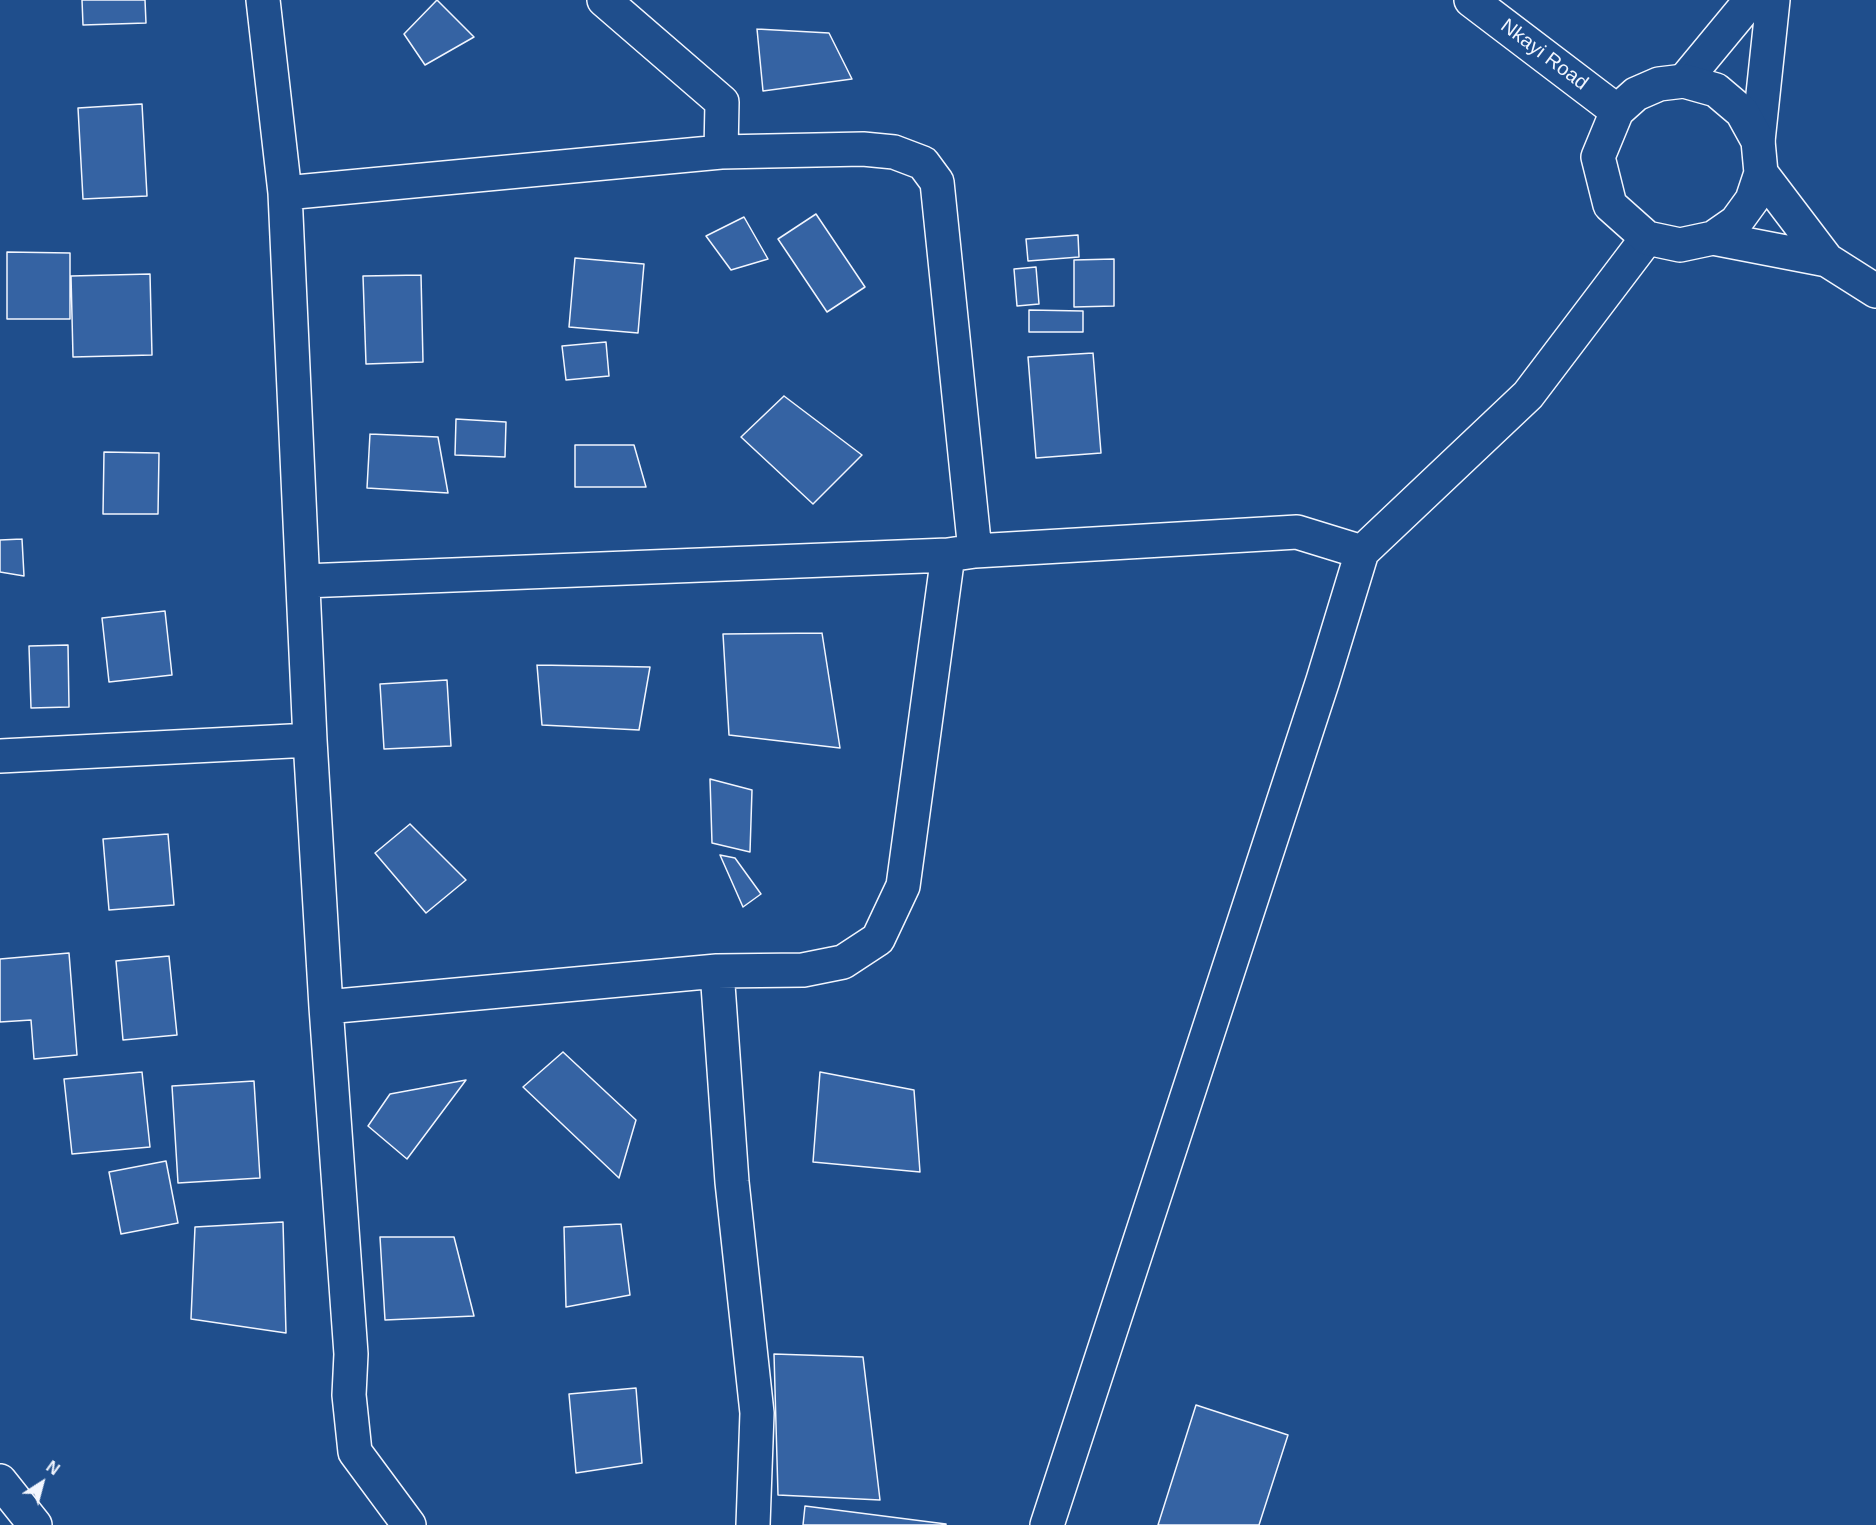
<!DOCTYPE html>
<html>
<head>
<meta charset="utf-8">
<style>
	body { margin:0 }
	#map { position:relative; width:1876px; height:1525px; overflow:hidden; background:#1f4e8c; font-family:Arial,sans-serif }
	canvas { display:block }
	.north { position:absolute; left:12px; top:1453px; width:60px; height:60px; -webkit-text-stroke:4px #1f4e8c; paint-order:stroke; rotate:36deg; font-size:16px; font-weight:700; line-height:24px; text-align:center; color:#f2f6ff }
	.north::after { content:''; display:block; margin:auto; width:21px; height:27px; background:#f2f6ff; clip-path:polygon(50% 0,100% 100%,50% 72%,0 100%) }
</style>
</head>
<body>
<div id="map">
<canvas width="1876" height="1525"></canvas>
<div class="north">N</div>
</div>
<script>
const ctx = document.querySelector('canvas').getContext('2d');
ctx.lineJoin = 'round';
function fill(path, color) { ctx.fillStyle = color; ctx.fill(path, 'evenodd'); }
const toPath = rows => new Path2D(rows.map(r => 'M' + r).join(''));
function stroke(path, color, width, dash) { ctx.strokeStyle = color; ctx.lineWidth = width; ctx.lineCap = dash ? 'butt' : 'round'; ctx.setLineDash(dash || []); ctx.stroke(path); }
function write(font, color, halo, rows, align = 'center') {
  ctx.font = font + ' Arial,sans-serif'; ctx.lineWidth = 4.5; ctx.setLineDash([]); ctx.textBaseline = 'middle'; ctx.strokeStyle = halo; ctx.fillStyle = color; for (const [text, x, y, turn = 0] of rows) {
    ctx.save(); ctx.translate(x, y); ctx.rotate((+turn || 0) * Math.PI / 180); ctx.textAlign = isNaN(turn) ? turn : align; if (halo) ctx.strokeText(text, 0, 0); ctx.fillText(text, 0, 0); ctx.restore();
  }
}
const building = toPath([
	[82,0,145,0,146,23,83,25,82,0],
	[437,0,474,37,425,65,404,34,437,0],
	[757,29,829,33,852,79,763,91,757,29],
	[142,104,147,196,83,199,78,108,142,104],
	[816,214,865,287,827,312,778,239,816,214],
	[744,217,768,259,731,270,706,236,744,217],
	[1078,235,1079,257,1028,261,1026,239,1078,235],
	[7,252,70,253,70,319,7,319,7,252],
	[575,258,644,264,638,333,569,327,575,258],
	[1114,259,1114,306,1074,307,1074,260,1114,259],
	[1036,267,1039,304,1017,306,1014,269,1036,267],
	[150,274,152,355,73,357,71,276,150,274],
	[421,275,423,362,366,364,363,276,421,275],
	[1029,310,1083,311,1083,332,1029,332,1029,310],
	[606,342,609,376,566,380,562,346,606,342],
	[1093,353,1101,453,1036,458,1028,357,1093,353],
	[784,396,862,455,813,504,741,437,784,396],
	[456,419,506,422,505,457,455,455,456,419],
	[370,434,438,437,448,493,367,488,370,434],
	[575,445,634,445,646,487,575,487,575,445],
	[104,452,159,453,158,514,103,514,104,452],
	[22,539,24,576,0,572,0,540,22,539],
	[165,611,172,675,109,682,102,618,165,611],
	[822,633,840,748,729,735,723,634,822,633],
	[68,645,69,707,31,708,29,646,68,645],
	[537,665,650,667,639,730,542,725,537,665],
	[447,680,451,746,384,749,380,684,447,680],
	[710,779,752,790,750,852,712,843,710,779],
	[410,824,466,880,426,913,375,853,410,824],
	[168,834,174,905,109,910,103,839,168,834],
	[720,855,735,858,761,894,743,907,720,855],
	[69,953,77,1055,34,1059,31,1020,0,1022,0,959,69,953],
	[169,956,177,1035,123,1040,116,961,169,956],
	[563,1052,636,1120,619,1178,523,1087,563,1052],
	[142,1072,150,1147,72,1154,64,1079,142,1072],
	[820,1072,914,1090,920,1172,813,1162,820,1072],
	[466,1080,407,1159,368,1126,390,1094,466,1080],
	[254,1081,260,1178,178,1183,172,1086,254,1081],
	[166,1161,178,1223,121,1234,109,1172,166,1161],
	[283,1222,286,1333,191,1319,195,1227,283,1222],
	[621,1224,630,1295,566,1307,564,1227,621,1224],
	[380,1237,454,1237,474,1316,385,1320,380,1237],
	[774,1354,863,1357,880,1500,778,1495,774,1354],
	[636,1388,642,1463,576,1473,569,1394,636,1388],
	[1196,1405,1288,1435,1259,1525,1158,1525,1196,1405],
	[805,1506,946,1524,946,1525,803,1525,805,1506]
]);
fill(building, '#3563a3');
stroke(building, '#f2f6ff', 1.5);
const minor = toPath([
	[263,0,285,193,310,740,326,1007,351,1354,349,1395,355,1452,409,1525],
	[604,0,722,102,721,152],
	[1684,81,1751,0],
	[1758,141,1773,0],
	[285,193,721,152,863,149,894,152,923,163,937,182,975,551],
	[304,581,948,555,975,551,1297,532,1362,552],
	[0,756,310,740],
	[717,971,732,1182,757,1413,753,1525],
	[326,1007,717,971,803,970,843,962,878,939,903,886,948,555],
	[0,1481,35,1525],
	[1047,1525,1323,680,1362,552,1528,395,1647,238]
]);
const major = toPath([
	[1471,0,1617,111],
	[1761,173,1752,200,1736,222,1713,238,1680,245,1647,238,1610,205,1598,157,1617,111,1636,94,1659,84,1684,81,1716,90,1742,112,1758,141,1761,173,1827,260,1876,291],
	[1713,238,1827,260]
]);
stroke(minor, '#f2f6ff', 36);
stroke(major, '#f2f6ff', 36);
stroke(minor, '#1f4e8c', 33);
stroke(major, '#1f4e8c', 33);
write('20px', '#f2f6ff', '#1f4e8c', [
	["Nkayi Road",1544,55,37]
]);
</script>
</body>
</html>
